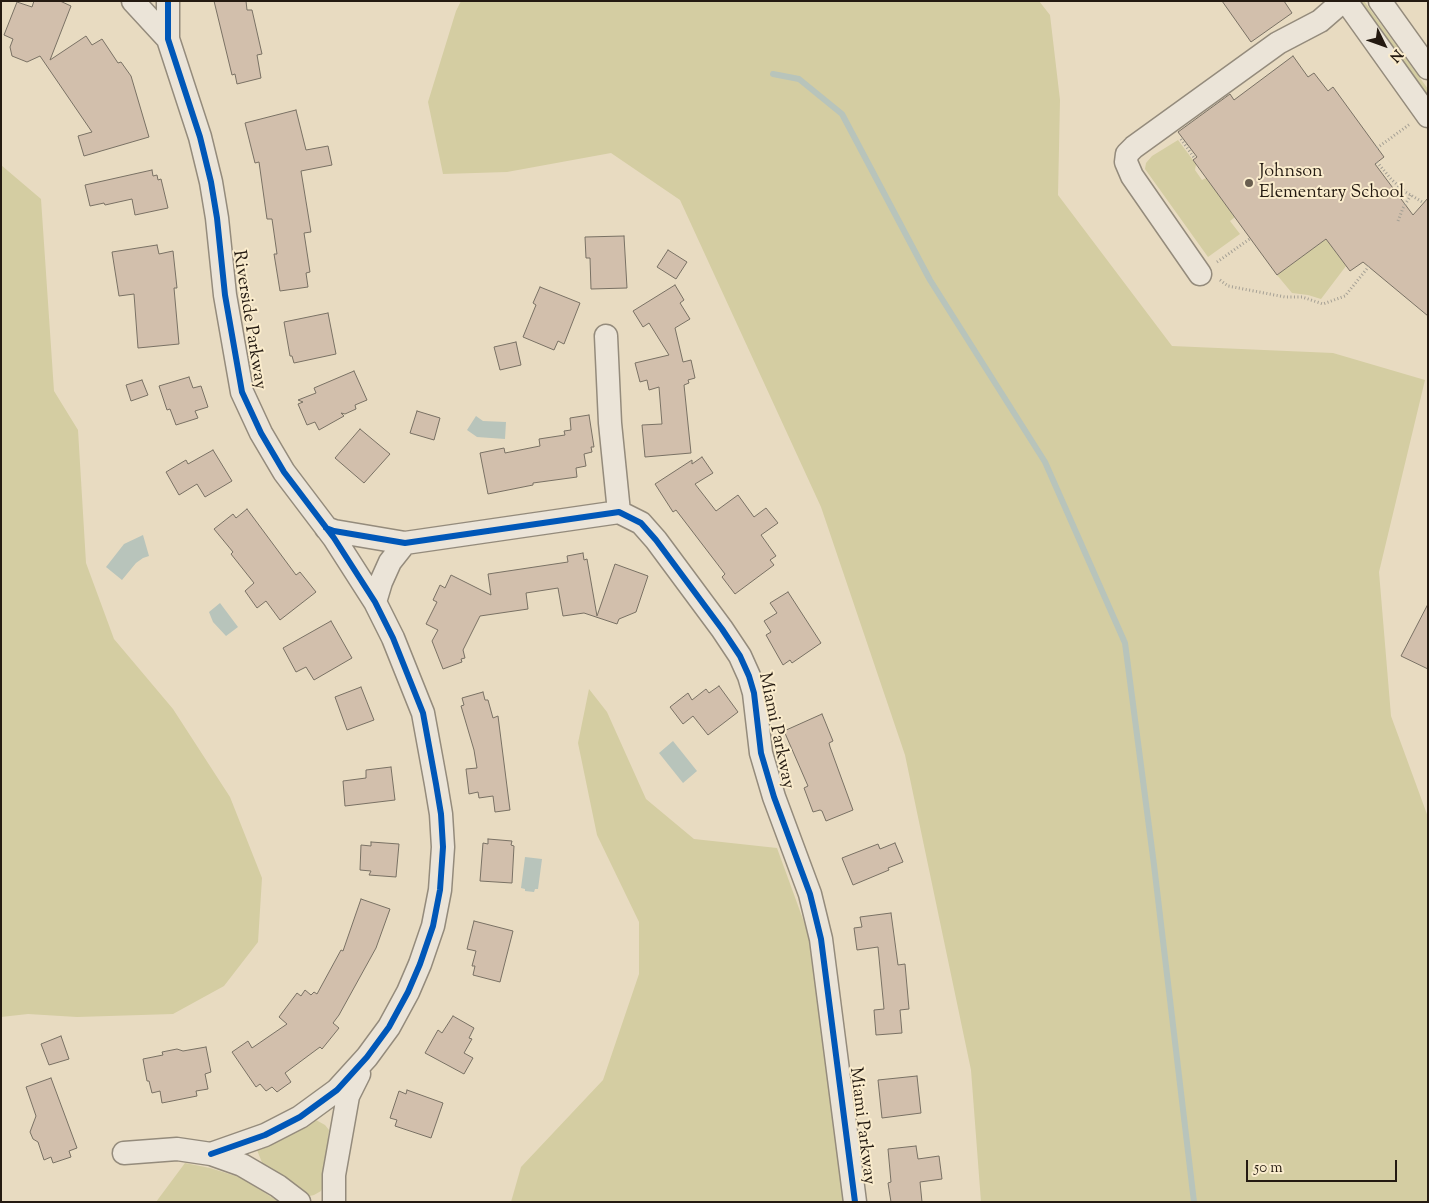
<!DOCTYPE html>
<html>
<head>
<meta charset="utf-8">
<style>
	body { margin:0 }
	#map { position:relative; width:1429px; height:1203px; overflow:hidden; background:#e8dbc1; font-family:"Sorts Mill Goudy",serif }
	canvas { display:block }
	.frame { position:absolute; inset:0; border:2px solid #241a11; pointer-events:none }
	.north { position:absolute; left:1359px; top:20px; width:50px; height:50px; -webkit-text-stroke:4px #faeccd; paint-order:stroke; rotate:132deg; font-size:14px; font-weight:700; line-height:20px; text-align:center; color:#241a11 }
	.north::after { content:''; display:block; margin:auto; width:18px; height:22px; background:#241a11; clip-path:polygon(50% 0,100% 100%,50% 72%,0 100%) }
	.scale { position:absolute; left:1246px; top:1160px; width:151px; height:22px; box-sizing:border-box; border:2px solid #241a11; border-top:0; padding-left:6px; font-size:15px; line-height:18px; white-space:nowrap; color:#241a11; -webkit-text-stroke:4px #faeccd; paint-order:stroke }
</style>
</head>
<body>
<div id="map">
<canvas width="1429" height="1203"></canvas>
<div class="frame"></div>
<div class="north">N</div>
<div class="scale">50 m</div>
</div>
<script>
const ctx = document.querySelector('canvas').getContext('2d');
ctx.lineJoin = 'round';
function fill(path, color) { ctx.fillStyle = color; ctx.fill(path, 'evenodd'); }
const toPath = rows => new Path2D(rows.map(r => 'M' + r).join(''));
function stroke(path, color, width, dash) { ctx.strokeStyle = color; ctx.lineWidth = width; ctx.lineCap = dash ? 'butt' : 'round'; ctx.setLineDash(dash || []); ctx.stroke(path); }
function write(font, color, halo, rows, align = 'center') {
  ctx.font = font + ' "Sorts Mill Goudy",serif'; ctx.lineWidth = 4; ctx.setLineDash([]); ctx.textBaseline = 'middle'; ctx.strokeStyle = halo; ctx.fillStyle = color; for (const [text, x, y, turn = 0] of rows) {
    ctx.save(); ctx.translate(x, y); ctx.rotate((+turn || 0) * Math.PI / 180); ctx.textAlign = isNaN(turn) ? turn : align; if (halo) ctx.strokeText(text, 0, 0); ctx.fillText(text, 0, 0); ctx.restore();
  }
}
fill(toPath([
	[461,1,1039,1,1050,15,1060,100,1058,195,1172,346,1333,353,1425,380,1379,572,1391,716,1428,817,1428,1202,981,1202,971,1070,905,755,821,507,680,200,611,153,507,172,443,174,428,102,456,11],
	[1350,1,1364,1,1428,89,1428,108],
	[1178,140,1196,164,1195,170,1202,180,1206,178,1235,217,1230,221,1240,234,1208,257,1145,169,1146,163,1152,156],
	[1,165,41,199,54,391,78,430,86,563,114,639,173,709,230,797,262,878,258,942,224,986,173,1014,77,1017,28,1014,1,1017],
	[1326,239,1346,266,1321,299,1308,295,1292,293,1277,275],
	[589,689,607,712,646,799,694,839,777,848,808,933,846,1202,511,1202,521,1167,603,1080,639,974,639,922,597,835,578,743],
	[316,1120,325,1125,329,1130,323,1187,321,1191,314,1195,305,1197,263,1165,257,1150],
	[185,1163,210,1168,242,1178,279,1202,156,1202]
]), '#d4cda2');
fill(toPath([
	[476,416,483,421,506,422,505,439,477,437,467,430],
	[143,535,149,556,143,558,136,563,122,580,106,567,124,544],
	[220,603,238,627,226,636,213,622,209,612],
	[673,741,697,771,683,783,659,753],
	[525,857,542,859,538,889,535,889,534,892,525,891,525,889,521,888]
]), '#b8c4bb');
stroke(toPath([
	[773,74,799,79,842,114,930,280,1045,462,1125,643,1154,865,1194,1202]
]), '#b8c4bb', 6);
const building = toPath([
	[34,1,60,1,71,6,50,60,86,36,92,45,102,39,118,63,121,62,131,76,149,137,84,156,78,136,92,132,40,56,27,62,12,56,10,47,13,39,4,35,17,2,32,7,34,1],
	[214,1,246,1,247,10,252,10,262,54,257,55,261,78,237,84,235,74,232,75,214,1],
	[1222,1,1284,1,1292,13,1251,42,1222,1],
	[1293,56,1308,77,1314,73,1328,91,1333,87,1384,157,1375,164,1413,215,1428,198,1428,316,1363,262,1350,271,1326,239,1277,275,1193,160,1197,157,1178,132,1230,94,1234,100,1293,56],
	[296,110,306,150,328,146,332,165,301,171,311,232,304,233,310,272,306,273,308,287,280,291,274,254,277,254,272,219,267,219,259,162,255,163,245,123,296,110],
	[152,170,153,176,157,175,158,180,161,179,168,208,135,215,132,199,105,205,104,203,90,206,85,185,152,170],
	[624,236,627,288,591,289,590,258,586,258,585,237,624,236],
	[157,245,159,254,173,251,177,288,174,288,179,344,138,348,134,294,119,296,112,252,157,245],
	[668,250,687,262,676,279,657,267,668,250],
	[675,285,684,300,680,303,690,319,675,328,683,362,691,360,695,378,688,380,689,383,684,385,691,453,645,457,642,425,662,424,659,387,649,390,647,380,640,382,635,363,669,355,649,323,643,327,633,311,675,285],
	[540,287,580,303,564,344,558,341,554,350,523,337,536,305,533,303,540,287],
	[328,313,336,354,294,363,292,356,290,356,284,322,328,313],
	[516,342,521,365,500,370,494,347,516,342],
	[354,371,367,400,355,405,356,409,345,414,341,413,344,416,319,430,315,422,307,425,298,404,303,402,298,400,316,393,314,388,354,371],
	[189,377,193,388,201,386,208,407,195,411,198,418,176,425,170,409,167,410,159,386,189,377],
	[142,380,148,395,131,401,126,385,142,380],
	[417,411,440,418,434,440,410,433,417,411],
	[589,415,594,447,591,447,592,452,584,454,586,466,576,468,577,477,533,483,533,485,488,494,480,453,504,448,505,453,540,446,539,439,565,435,564,431,571,430,570,418,589,415],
	[360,429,390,454,364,483,335,458,360,429],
	[213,450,232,481,205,497,197,484,179,495,166,472,186,460,188,464,213,450],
	[702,457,713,473,695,484,716,511,738,495,754,517,766,508,778,523,761,535,776,556,770,560,774,565,735,594,722,577,725,574,676,510,673,512,655,484,692,460,692,464,702,457],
	[247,509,296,575,300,572,316,592,280,620,266,601,257,608,245,591,254,583,231,554,233,552,214,529,233,514,236,518,247,509],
	[583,553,584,560,587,559,597,616,615,564,648,576,636,612,619,619,617,624,584,613,563,616,558,588,526,593,528,609,480,616,463,650,465,658,461,659,462,662,443,669,432,641,438,630,426,624,437,602,433,600,440,585,445,588,451,575,491,595,488,574,568,562,567,556,583,553],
	[788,592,821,643,792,663,790,660,783,665,766,635,771,632,764,621,777,613,770,603,788,592],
	[1428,604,1428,669,1401,656,1428,604],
	[331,621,352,658,314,680,306,667,296,672,283,648,331,621],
	[719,686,738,712,708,735,693,716,683,724,670,707,688,693,692,700,706,689,709,693,719,686],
	[361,687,374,720,347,730,335,697,361,687],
	[483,692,485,700,488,700,493,718,498,716,510,810,495,812,493,796,479,798,478,792,469,794,466,769,477,768,474,750,461,706,464,705,462,698,483,692],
	[822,714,833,741,829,743,830,747,853,810,826,821,822,811,820,810,813,812,804,788,808,786,784,731,822,714],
	[391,767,395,800,345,806,343,781,366,778,366,770,391,767],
	[488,839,512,841,511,845,514,846,512,883,480,881,483,843,488,844,488,839],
	[371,842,399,844,396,877,369,875,371,871,360,870,361,845,371,846,371,842],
	[895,843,903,862,888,868,889,870,853,885,842,858,878,844,880,849,895,843],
	[361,899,390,909,376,948,339,1015,333,1023,339,1028,322,1049,320,1047,285,1073,291,1082,277,1092,272,1087,266,1091,260,1084,256,1087,232,1052,248,1041,252,1048,287,1024,279,1017,297,993,301,996,305,990,311,995,314,992,317,994,341,950,343,951,361,899],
	[891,913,898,965,905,964,909,1009,900,1010,902,1033,876,1035,874,1010,884,1009,878,947,857,950,854,928,862,927,860,917,891,913],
	[474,921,513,931,500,982,473,975,475,966,472,966,476,951,467,949,474,921],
	[453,1016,474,1028,469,1038,472,1039,464,1053,473,1058,464,1074,425,1053,438,1030,442,1033,453,1016],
	[61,1036,69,1059,49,1065,41,1044,61,1036],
	[206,1047,211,1072,205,1074,208,1089,196,1091,197,1096,162,1103,160,1091,152,1093,149,1081,147,1081,143,1059,163,1055,162,1052,177,1049,183,1051,206,1047],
	[917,1076,921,1113,882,1118,878,1080,917,1076],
	[51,1078,77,1148,69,1151,71,1157,53,1163,51,1157,44,1160,38,1142,33,1139,30,1132,36,1116,26,1087,51,1078],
	[407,1090,443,1103,431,1138,395,1126,397,1120,390,1118,399,1091,406,1094,407,1090],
	[916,1146,918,1159,939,1156,942,1179,920,1182,922,1202,891,1202,888,1183,891,1182,888,1149,916,1146]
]);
fill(building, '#d2bfac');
stroke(building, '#797164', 1);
const minor = toPath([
	[133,1,168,39],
	[168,1,168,39,200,137,211,182,217,218,225,295,242,392,261,433,284,472,334,538,375,602,393,638,423,713,436,784,441,814,443,847,440,890,433,926,420,964,408,992,389,1027,367,1057,337,1090,300,1117,265,1135,211,1154],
	[1346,1,1428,116],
	[1380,1,1428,68],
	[1200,274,1132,176,1126,162,1127,154,1134,147,1278,43,1320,21,1343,1],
	[606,336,610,423,619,512],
	[326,528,334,531,405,543,619,512,641,523,656,540,722,629,740,656,749,676,754,693,761,753,774,797,810,894,821,939,855,1202],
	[375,602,381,582,390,562,405,543],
	[124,1153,177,1149,211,1154,242,1165,278,1186,299,1202],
	[334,1202,334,1175,348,1096,359,1074]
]);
stroke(minor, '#948b7c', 25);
stroke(toPath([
	[1181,139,1195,159],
	[1377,148,1410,124],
	[1377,162,1391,179,1404,191,1424,203],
	[1398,221,1403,208,1411,195],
	[1217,262,1251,238],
	[1220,280,1228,286,1285,297,1302,297,1323,304,1345,296,1370,265]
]), '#a5a095', 3, [1, 2.5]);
stroke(minor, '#ebe4d8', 22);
stroke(toPath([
	[168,1,168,39,200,137,211,182,217,218,225,295,242,392,261,433,284,472,334,538,375,602,393,638,423,713,436,784,441,814,443,847,440,890,433,926,420,964,408,992,389,1027,367,1057,337,1090,300,1117,265,1135,211,1154],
	[326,528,334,531,405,543,619,512,641,523,656,540,722,629,740,656,749,676,754,693,761,753,774,797,810,894,821,939,855,1202]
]), '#0057b8', 6);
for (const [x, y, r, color] of [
	[1249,183,5,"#695e4f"]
]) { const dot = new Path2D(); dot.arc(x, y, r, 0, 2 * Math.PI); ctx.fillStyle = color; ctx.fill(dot); stroke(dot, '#faeccd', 2); }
write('18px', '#241a11', '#faeccd', [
	["Johnson",1259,173],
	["Elementary School",1259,194]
], 'left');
write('18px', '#241a11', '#faeccd', [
	["Riverside Parkway",248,320,81],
	["Miami Parkway",775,731,78],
	["Miami Parkway",861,1126,83]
]);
</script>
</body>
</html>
